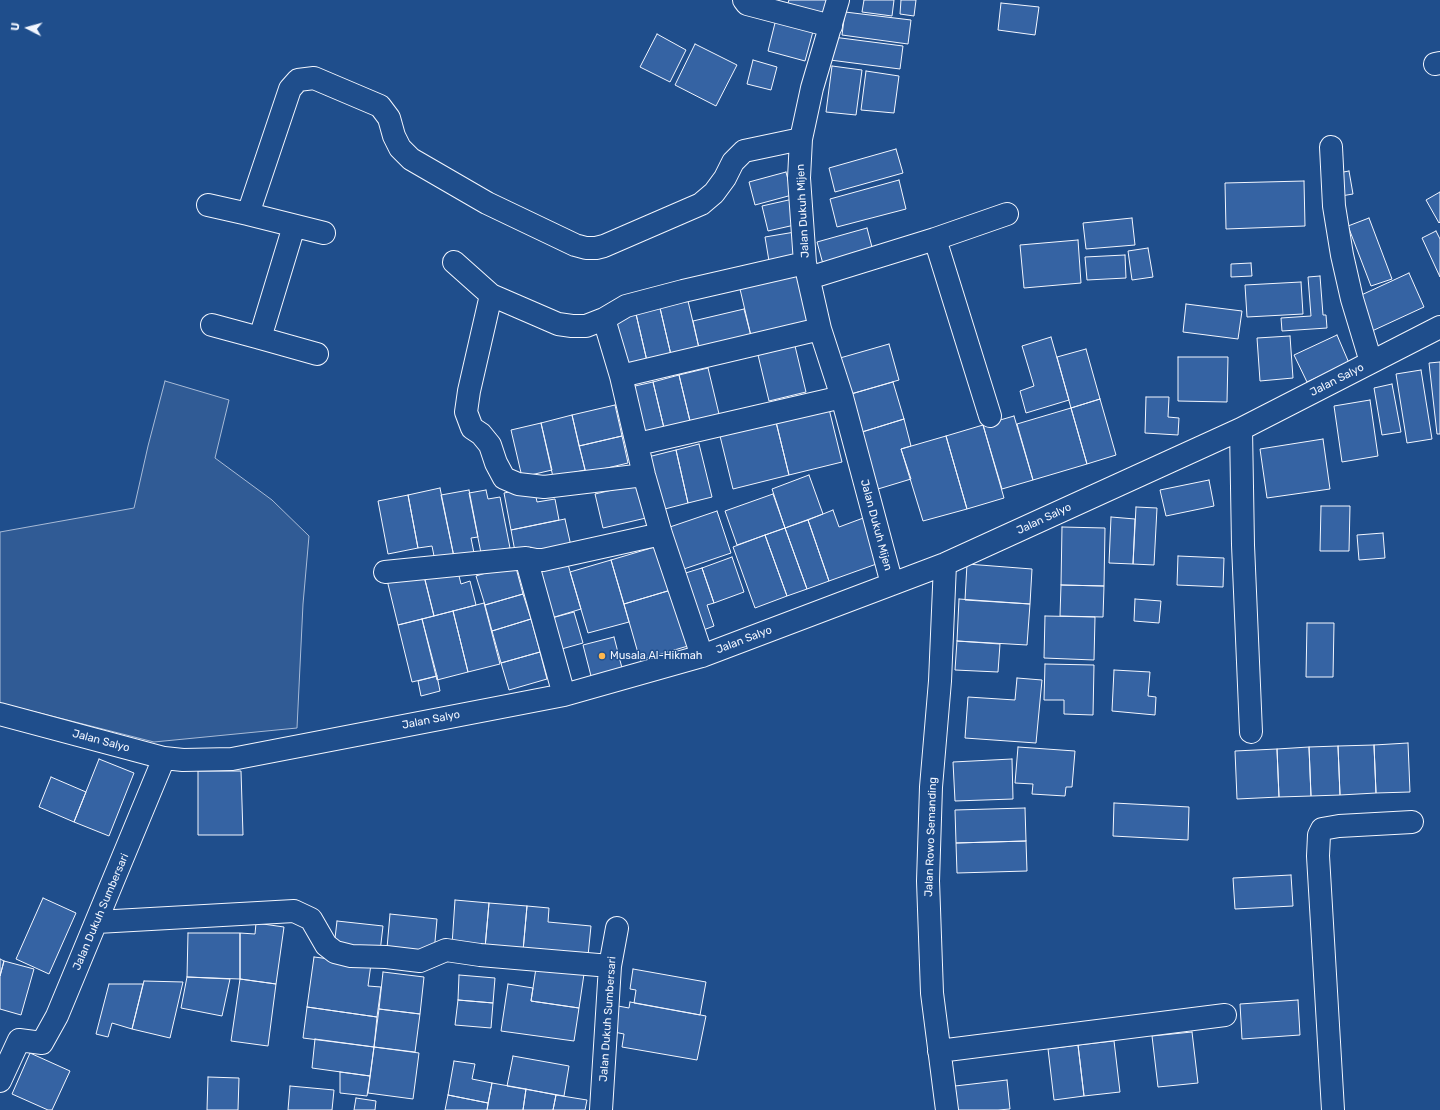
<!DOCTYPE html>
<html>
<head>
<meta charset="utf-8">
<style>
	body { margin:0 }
	#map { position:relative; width:1440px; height:1110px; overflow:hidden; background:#1f4e8c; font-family:Rubik,sans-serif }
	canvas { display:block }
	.north { position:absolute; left:8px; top:8px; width:40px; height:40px; -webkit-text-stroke:3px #1f4e8c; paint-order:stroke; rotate:276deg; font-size:11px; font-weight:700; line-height:16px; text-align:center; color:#f2f6ff }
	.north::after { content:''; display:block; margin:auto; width:14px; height:18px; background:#f2f6ff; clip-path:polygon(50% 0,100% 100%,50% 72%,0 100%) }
</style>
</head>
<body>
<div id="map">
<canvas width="1440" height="1110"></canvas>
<div class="north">U</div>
</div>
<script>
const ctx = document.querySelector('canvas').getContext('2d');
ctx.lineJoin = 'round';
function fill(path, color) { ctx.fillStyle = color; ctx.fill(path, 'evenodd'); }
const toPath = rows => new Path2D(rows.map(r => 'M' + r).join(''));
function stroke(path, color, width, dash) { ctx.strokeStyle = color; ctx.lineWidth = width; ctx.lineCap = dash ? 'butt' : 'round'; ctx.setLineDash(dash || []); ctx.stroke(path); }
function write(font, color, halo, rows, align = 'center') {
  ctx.font = font + ' Rubik,sans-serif'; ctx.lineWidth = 3; ctx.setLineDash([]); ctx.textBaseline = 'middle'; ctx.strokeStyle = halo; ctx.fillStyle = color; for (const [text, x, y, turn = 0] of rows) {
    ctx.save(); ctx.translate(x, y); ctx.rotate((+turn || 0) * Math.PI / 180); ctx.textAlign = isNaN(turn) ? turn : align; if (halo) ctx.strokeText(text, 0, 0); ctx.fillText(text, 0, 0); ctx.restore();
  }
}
const built = toPath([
	[165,381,229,400,215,458,272,500,309,536,303,604,297,728,154,742,0,703,0,532,134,508,148,446,165,381]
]);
fill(built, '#305b95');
stroke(built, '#a8bbd7', 1);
const building = toPath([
	[789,0,831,0,826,19,786,9,789,0],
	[864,0,894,0,892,16,862,12,864,0],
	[901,0,916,0,914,16,900,14,901,0],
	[1001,3,1039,7,1035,35,998,30,1001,3],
	[845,12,911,20,908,44,842,35,845,12],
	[777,15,815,24,805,61,768,51,777,15],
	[657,34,686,50,670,82,640,67,657,34],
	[833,37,903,46,900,69,830,60,833,37],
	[695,44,737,65,716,106,675,85,695,44],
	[753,60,777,67,771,90,747,84,753,60],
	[832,66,862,70,856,115,826,112,832,66],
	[866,71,899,76,894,113,861,110,866,71],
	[896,149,903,173,835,192,829,168,896,149],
	[1349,171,1353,194,1341,196,1338,173,1349,171],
	[786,172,792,195,755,205,749,182,786,172],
	[899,180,906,209,837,227,830,199,899,180],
	[1304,181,1305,226,1226,229,1225,183,1304,181],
	[1440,192,1440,222,1439,223,1426,200,1440,192],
	[793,199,799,224,768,231,762,206,793,199],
	[1132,218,1135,245,1086,249,1083,223,1132,218],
	[1369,218,1392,279,1371,286,1348,226,1369,218],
	[867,228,873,251,823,264,817,242,867,228],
	[1436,231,1440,239,1440,277,1422,238,1436,231],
	[795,232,799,255,769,261,765,237,795,232],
	[1078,240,1081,283,1024,288,1020,245,1078,240],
	[1148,248,1153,277,1132,280,1128,251,1148,248],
	[1125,255,1126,278,1087,280,1085,257,1125,255],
	[1251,263,1252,276,1231,277,1231,264,1251,263],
	[1409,273,1424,307,1372,331,1357,297,1409,273],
	[797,275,808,322,751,336,740,289,797,275],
	[1320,276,1323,315,1326,315,1327,328,1282,331,1281,318,1311,316,1308,277,1320,276],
	[1301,282,1303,314,1247,317,1245,285,1301,282],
	[688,301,699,348,671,355,660,308,688,301],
	[1186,304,1242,311,1238,339,1183,332,1186,304],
	[660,308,671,355,647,361,636,314,660,308],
	[744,309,751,336,699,348,693,321,744,309],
	[636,314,647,361,622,367,611,320,636,314],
	[1337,335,1349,363,1307,382,1294,355,1337,335],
	[1290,336,1293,378,1260,381,1257,338,1290,336],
	[1051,337,1069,400,1026,413,1020,391,1034,386,1022,346,1051,337],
	[889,344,899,380,851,394,840,358,889,344],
	[795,346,806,392,769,401,758,355,795,346],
	[1086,349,1100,399,1071,408,1057,357,1086,349],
	[1178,357,1228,357,1227,402,1178,401,1178,357],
	[1440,362,1440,434,1437,434,1429,363,1440,362],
	[708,368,719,414,690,421,679,375,708,368],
	[1421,370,1432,439,1407,443,1396,374,1421,370],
	[679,375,690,421,664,428,653,382,679,375],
	[653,382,664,428,637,434,626,388,653,382],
	[893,382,904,419,862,432,851,394,893,382],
	[1392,384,1401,432,1382,435,1374,388,1392,384],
	[1146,397,1169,397,1168,417,1179,418,1178,435,1145,433,1146,397],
	[1100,399,1116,455,1087,464,1071,408,1100,399],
	[1370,400,1378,456,1342,462,1334,406,1370,400],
	[615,405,622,436,579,446,572,415,615,405],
	[1071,408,1087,464,1033,480,1017,424,1071,408],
	[829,409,842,462,789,475,776,422,829,409],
	[572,415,585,470,553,477,541,423,572,415],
	[1014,416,1033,480,1002,489,983,425,1014,416],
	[904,419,911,446,901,449,911,479,878,489,862,432,904,419],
	[776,422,789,475,733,489,720,436,776,422],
	[541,423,552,470,522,477,511,430,541,423],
	[983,425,1004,498,967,509,946,436,983,425],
	[622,436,628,463,586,473,579,446,622,436],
	[946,436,967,509,923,521,901,449,946,436],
	[1323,439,1330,489,1267,498,1260,449,1323,439],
	[699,444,712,497,688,503,676,450,699,444],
	[676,450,688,503,661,510,648,457,676,450],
	[809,475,823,514,785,528,772,489,809,475],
	[1209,480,1214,506,1166,516,1160,490,1209,480],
	[638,484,646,518,603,528,595,494,638,484],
	[534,487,537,502,555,499,559,520,511,530,504,493,534,487],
	[440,488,454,557,435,561,432,546,418,548,408,495,440,488],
	[469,490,478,537,471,538,474,553,454,557,441,495,469,490],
	[486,490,488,499,500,497,510,548,481,553,469,493,486,490],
	[773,494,785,528,737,545,725,511,773,494],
	[408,495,418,548,388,554,378,501,408,495],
	[1321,506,1350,506,1349,551,1320,551,1321,506],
	[1136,507,1157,508,1154,565,1133,564,1136,507],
	[833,510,839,527,866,517,882,562,829,581,808,520,833,510],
	[717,511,731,553,678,571,664,529,717,511],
	[1111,517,1135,519,1133,564,1109,563,1111,517],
	[565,519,571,546,516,557,511,530,565,519],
	[808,520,829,581,807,589,785,528,808,520],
	[1062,527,1105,528,1104,586,1061,585,1062,527],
	[785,528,807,589,787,596,765,535,785,528],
	[1383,533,1385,558,1359,560,1357,535,1383,533],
	[765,535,787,596,755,608,733,547,765,535],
	[658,546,671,590,624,604,611,560,658,546],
	[1178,556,1224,558,1223,587,1177,585,1178,556],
	[732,557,744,592,714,603,702,568,732,557],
	[611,560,629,622,588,633,570,572,611,560],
	[567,561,581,609,548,619,534,570,567,561],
	[515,564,523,594,485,605,476,576,515,564],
	[967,564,1032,569,1030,604,965,600,967,564],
	[457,568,461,584,470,581,476,605,434,616,424,576,457,568],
	[702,568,714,603,707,605,714,626,698,632,679,575,702,568],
	[423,572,434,616,398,625,387,580,423,572],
	[1061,585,1104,586,1103,617,1060,616,1061,585],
	[671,590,688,646,640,660,624,604,671,590],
	[523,594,531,619,492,631,485,605,523,594],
	[959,599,1030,604,1027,645,957,641,959,599],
	[1135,599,1161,601,1159,623,1134,621,1135,599],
	[484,603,500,664,468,672,453,611,484,603],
	[453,611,468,672,437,680,422,619,453,611],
	[574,612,583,643,558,650,548,619,574,612],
	[1045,616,1095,617,1094,660,1044,658,1045,616],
	[422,619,437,676,412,682,398,625,422,619],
	[531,619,540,652,501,663,492,631,531,619],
	[1307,623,1334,623,1333,677,1306,677,1307,623],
	[614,637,622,668,591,676,583,645,614,637],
	[957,641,1000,644,998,672,955,670,957,641],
	[540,652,547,679,509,690,501,663,540,652],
	[1045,664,1094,665,1093,715,1064,714,1064,700,1044,700,1045,664],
	[1114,670,1150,672,1148,696,1156,697,1155,715,1112,711,1114,670],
	[437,676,440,691,421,696,418,681,437,676],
	[1017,678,1042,680,1036,743,965,738,968,697,1015,700,1017,678],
	[1408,743,1410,792,1376,793,1374,745,1408,743],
	[1374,745,1376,793,1340,795,1338,746,1374,745],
	[1338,746,1340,795,1311,796,1309,747,1338,746],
	[1018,747,1075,751,1072,787,1066,787,1065,796,1032,794,1033,784,1015,783,1018,747],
	[1309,747,1311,796,1279,797,1277,749,1309,747],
	[1277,749,1279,797,1237,799,1235,751,1277,749],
	[99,759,134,773,109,836,74,822,99,759],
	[1012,759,1013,799,955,801,953,762,1012,759],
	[198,771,241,771,243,835,198,835,198,771],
	[51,777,86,792,74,822,39,807,51,777],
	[1114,803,1189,807,1188,840,1113,836,1114,803],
	[1025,808,1026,841,956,843,955,810,1025,808],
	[1026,841,1027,871,957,873,956,843,1026,841],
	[1291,875,1293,906,1235,909,1233,878,1291,875],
	[43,898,76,913,49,974,16,959,43,898],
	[455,900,489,903,485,948,452,945,455,900],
	[489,903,527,906,523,951,485,948,489,903],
	[527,906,549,908,548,922,591,926,588,956,523,951,527,906],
	[390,914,437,919,434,953,387,948,390,914],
	[337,921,383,926,380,952,334,947,337,921],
	[256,923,284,927,276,984,240,979,240,933,255,934,256,923],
	[188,933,240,933,240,979,187,977,188,933],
	[314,957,371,964,368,986,381,987,377,1017,307,1007,314,957],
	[0,959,4,961,0,976,0,959],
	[4,961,34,969,21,1015,0,1009,0,976,4,961],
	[536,968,584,974,579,1008,531,1001,536,968],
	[633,969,706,982,700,1015,634,1003,636,990,630,989,633,969],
	[383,972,424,977,420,1014,379,1009,383,972],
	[459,975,495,978,493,1003,458,1000,459,975],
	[187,977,230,979,222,1016,181,1008,187,977],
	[240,979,276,984,268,1046,231,1041,240,979],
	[144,981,183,982,170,1038,132,1029,144,981],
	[109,984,143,984,132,1029,112,1023,108,1037,96,1034,109,984],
	[508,984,533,988,531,1001,579,1008,574,1041,501,1031,508,984],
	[458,1000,493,1003,491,1028,455,1025,458,1000],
	[1298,1000,1300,1035,1242,1039,1240,1004,1298,1000],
	[630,1002,706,1016,697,1060,622,1047,624,1034,614,1032,618,1006,629,1008,630,1002],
	[307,1007,377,1017,374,1047,303,1038,307,1007],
	[379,1009,420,1014,415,1052,374,1047,379,1009],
	[1192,1032,1198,1083,1158,1087,1152,1036,1192,1032],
	[315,1039,374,1047,370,1076,312,1068,315,1039],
	[1114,1041,1120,1092,1084,1096,1078,1045,1114,1041],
	[1078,1045,1084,1096,1054,1100,1048,1049,1078,1045],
	[374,1047,419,1053,413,1099,368,1093,374,1047],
	[30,1053,70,1071,52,1110,48,1110,12,1094,30,1053],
	[513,1056,569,1066,564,1096,507,1086,513,1056],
	[454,1061,475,1064,472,1079,492,1083,488,1103,448,1095,454,1061],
	[340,1072,370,1076,367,1096,340,1093,340,1072],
	[208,1077,239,1078,238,1110,207,1110,208,1077],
	[1007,1080,1010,1109,998,1110,958,1110,955,1086,1007,1080],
	[492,1083,526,1089,523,1110,487,1110,492,1083],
	[290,1086,334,1090,332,1110,288,1110,290,1086],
	[526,1089,556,1095,553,1110,523,1110,526,1089],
	[448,1095,488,1103,487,1110,445,1110,448,1095],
	[556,1095,587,1100,585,1110,553,1110,556,1095],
	[356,1098,376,1101,375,1110,354,1110,356,1098]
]);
fill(building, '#3563a3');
stroke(building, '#f2f6ff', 1);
const minor = toPath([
	[744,0,747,4,831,26],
	[838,0,812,88,801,139,799,178,805,263,820,329,842,397,892,584],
	[1435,64,1440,63],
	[1331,147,1334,206,1342,255,1352,299,1371,362],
	[208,205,248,214],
	[294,226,260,338,317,354],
	[324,233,248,214,290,89,298,80,314,78,380,106,389,118,394,136,400,148,411,159,487,203,575,245,586,248,596,248,604,246,701,204,714,193,725,178,733,162,744,151,801,139],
	[935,239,1007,214],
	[454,262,491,295,469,391,466,412,472,428,481,434,490,445,496,463,504,478,518,484,544,487,644,475],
	[809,278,935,239,990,416],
	[491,295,558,324,572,326,586,326,604,319,626,306,683,291,805,263],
	[604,319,621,376,644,475,661,534,702,656],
	[212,325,260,338],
	[621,376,820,329],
	[1241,429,1243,545,1251,732],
	[638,444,842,397],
	[945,564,940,681,931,787,928,881,932,993,947,1110],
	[385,572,526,558],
	[564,695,526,558,536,560,543,560,661,534],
	[0,714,164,758,183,760,232,759,564,695,702,656,945,564,1241,429,1440,327],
	[97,922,294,911,311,919,326,945,335,952,351,956,386,957,420,961,446,950,480,955,610,966],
	[939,1051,1225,1015],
	[0,1081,19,1040,42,1043,57,1016,164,758],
	[601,1110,610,966,617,928],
	[1333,1110,1318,856,1319,835,1322,829,1339,826,1412,822]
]);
stroke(minor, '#f2f6ff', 24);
stroke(minor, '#1f4e8c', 22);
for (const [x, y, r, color] of [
	[602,656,4,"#ffb74d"]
]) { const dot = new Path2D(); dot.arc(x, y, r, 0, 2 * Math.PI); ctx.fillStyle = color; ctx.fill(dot); stroke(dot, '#1f4e8c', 1.5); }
write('11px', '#f2f6ff', '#1f4e8c', [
	["Jalan Dukuh Mijen",803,211,-93],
	["Jalan Salyo",1337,380,-27],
	["Jalan Salyo",1044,519,-25],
	["Jalan Dukuh Mijen",876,525,75],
	["Jalan Salyo",744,640,-21],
	["Jalan Salyo",431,720,-11],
	["Jalan Salyo",101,741,15],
	["Jalan Rowo Semanding",931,837,-88],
	["Jalan Dukuh Sumbersari",101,912,-67],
	["Jalan Dukuh Sumbersari",608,1019,-86]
]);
write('11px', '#f2f6ff', '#1f4e8c', [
	["Musala Al-Hikmah",610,656]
], 'left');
</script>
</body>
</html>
